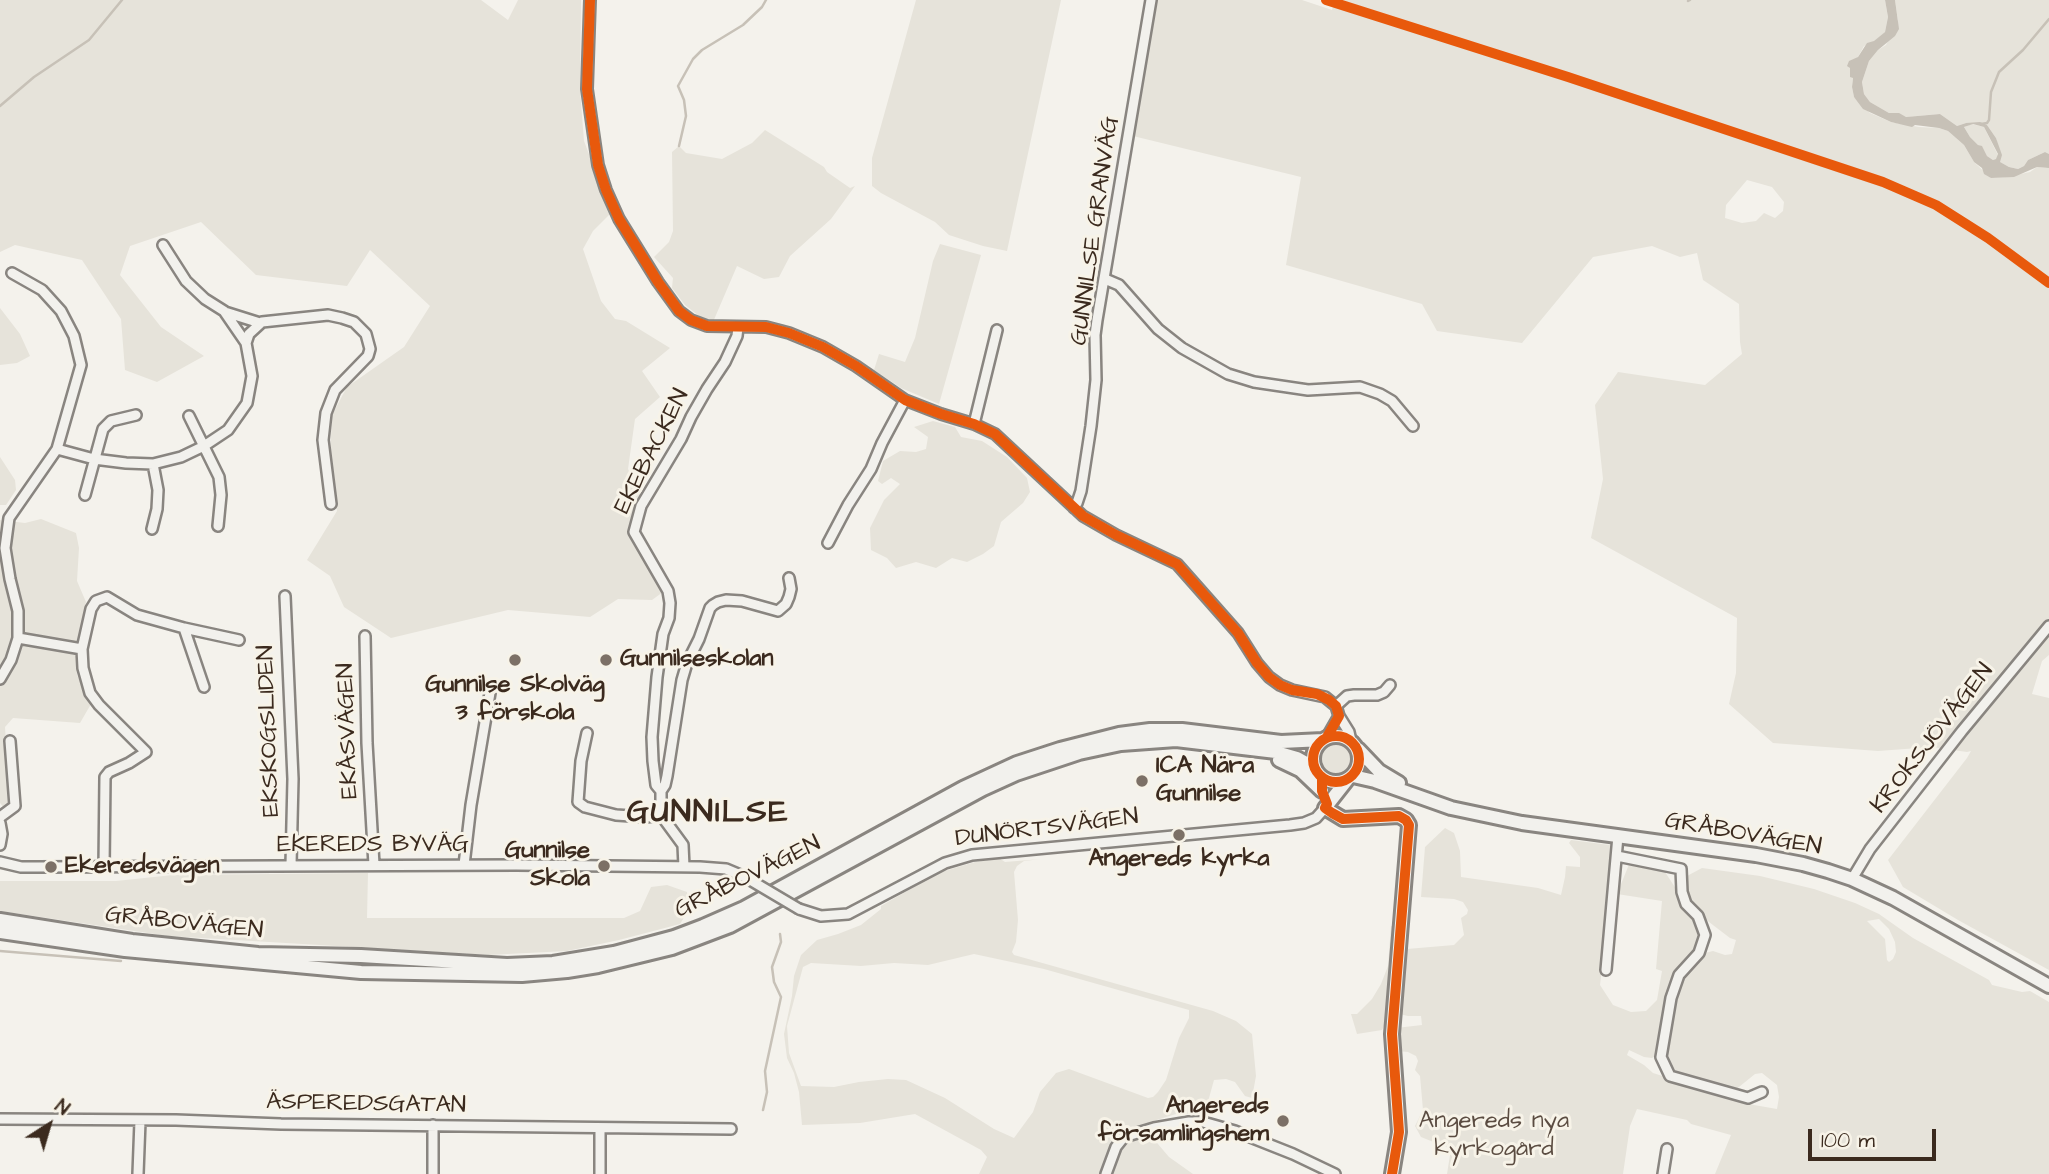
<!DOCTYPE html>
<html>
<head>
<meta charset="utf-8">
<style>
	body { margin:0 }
	#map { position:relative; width:2049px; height:1174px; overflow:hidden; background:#f4f2ec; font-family:"Architects Daughter",sans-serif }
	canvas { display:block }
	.north { position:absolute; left:14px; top:1090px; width:70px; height:70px; -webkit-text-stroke:5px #f7f3e8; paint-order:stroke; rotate:37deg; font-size:19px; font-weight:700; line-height:28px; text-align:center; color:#3b2a1e }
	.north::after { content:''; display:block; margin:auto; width:24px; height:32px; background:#3b2a1e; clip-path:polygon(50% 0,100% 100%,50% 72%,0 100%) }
	.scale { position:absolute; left:1808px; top:1129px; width:128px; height:32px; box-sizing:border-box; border:4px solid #3b2a1e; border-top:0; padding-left:9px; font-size:21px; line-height:24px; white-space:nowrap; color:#3b2a1e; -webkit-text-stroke:5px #f7f3e8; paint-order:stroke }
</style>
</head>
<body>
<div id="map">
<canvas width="2049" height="1174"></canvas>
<div class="north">N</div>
<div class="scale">100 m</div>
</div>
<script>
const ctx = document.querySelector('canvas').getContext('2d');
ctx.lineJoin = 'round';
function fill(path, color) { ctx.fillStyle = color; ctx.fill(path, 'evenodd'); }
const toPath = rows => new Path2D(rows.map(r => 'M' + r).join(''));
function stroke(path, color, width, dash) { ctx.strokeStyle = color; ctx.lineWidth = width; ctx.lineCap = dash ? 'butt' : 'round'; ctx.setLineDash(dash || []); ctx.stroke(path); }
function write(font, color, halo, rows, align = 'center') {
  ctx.font = font + ' "Architects Daughter",sans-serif'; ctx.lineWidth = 6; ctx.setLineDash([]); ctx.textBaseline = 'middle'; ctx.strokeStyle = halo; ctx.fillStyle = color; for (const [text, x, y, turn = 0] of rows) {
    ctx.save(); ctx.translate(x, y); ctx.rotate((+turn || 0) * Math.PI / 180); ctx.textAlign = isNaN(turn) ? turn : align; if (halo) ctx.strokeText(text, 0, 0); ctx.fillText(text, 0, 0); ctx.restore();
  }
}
fill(toPath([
	[0,0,481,0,508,20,518,0,581,0,580,90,584,141,611,213,593,231,583,249,601,301,615,319,626,321,670,348,642,371,660,397,635,419,628,469,641,496,632,530,663,592,652,600,618,599,590,617,508,610,391,638,344,607,330,576,307,560,337,511,330,457,332,415,347,387,404,347,430,306,370,250,347,286,256,275,201,222,130,246,120,275,161,327,204,356,157,382,125,370,121,319,82,260,15,245,0,252],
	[916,0,1061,0,1007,251,983,246,949,235,935,222,881,193,872,186,872,158],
	[1157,0,1302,0,1332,10,1335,0,1885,0,1888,17,1885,32,1874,42,1864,46,1858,57,1853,61,1850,68,1853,77,1852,87,1854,97,1870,113,1891,122,1919,127,1939,128,1948,131,1964,145,1974,162,1991,178,2007,177,2030,172,2037,167,2049,168,2049,655,2042,661,2032,694,2049,698,2049,970,1958,920,1903,887,1888,860,1967,758,1971,751,1967,752,1932,747,1878,751,1773,743,1729,704,1736,673,1737,618,1591,538,1603,479,1595,405,1618,372,1705,385,1742,354,1740,342,1739,304,1703,280,1697,253,1680,257,1652,246,1593,257,1522,343,1437,331,1422,304,1286,265,1301,177,1133,136],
	[1747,180,1772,187,1784,202,1783,211,1775,218,1764,213,1756,221,1742,223,1725,218,1726,205],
	[1895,0,2049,0,2049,154,2045,152,2028,160,2024,166,2018,169,2009,167,1999,162,2000,153,1996,138,1987,125,1966,123,1957,126,1940,114,1906,117,1889,113,1870,102,1864,94,1862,82,1869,61,1878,50,1886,45,1898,21],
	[1972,124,1984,127,1998,155,1997,159,1993,160,1987,156,1982,147,1978,145,1970,137,1964,127],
	[765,130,824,167,827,172,850,188,855,186,831,219,790,256,779,277,764,279,737,266,713,322,699,316,685,305,672,288,673,278,654,257,669,242,673,231,672,152,679,146,686,153,722,159,752,143],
	[940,244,981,255,939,404,901,388,874,370,879,354,905,362,915,338,933,261],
	[0,308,20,334,30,356,17,363,0,365],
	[933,421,955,427,961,437,982,441,1007,457,1027,478,1030,492,1023,503,1001,522,994,546,983,554,967,562,952,558,936,568,916,562,896,568,887,558,871,550,870,528,884,500,900,484,891,478,882,484,878,481,883,461,900,451,916,452,926,449,928,437,914,427],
	[0,457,15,480,16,490,6,505,0,505],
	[41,519,76,533,79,548,77,581,86,602,76,657,77,675,91,704,80,723,13,718,5,727,10,803,5,809,0,803,0,520,25,523],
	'1318 759a18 18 0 1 1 36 0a18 18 0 1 1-36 0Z',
	[1445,828,1454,833,1460,851,1461,877,1538,888,1561,895,1565,877,1566,866,1580,867,1580,857,1569,843,1571,840,1610,845,1613,851,1613,872,1600,985,1613,1005,1631,1012,1646,1011,1657,1000,1662,971,1656,969,1662,901,1617,894,1630,862,1665,872,1697,921,1701,930,1700,937,1696,948,1678,971,1670,990,1659,1054,1652,1058,1644,1057,1629,1050,1627,1055,1644,1065,1653,1073,1754,1105,1777,1109,1779,1097,1777,1085,1762,1073,1755,1074,1734,1091,1672,1072,1666,1064,1669,1028,1674,1000,1684,972,1701,954,1713,951,1725,955,1732,954,1736,940,1730,938,1709,922,1693,906,1688,897,1686,887,1687,876,1702,868,1760,876,1814,889,1855,903,1879,914,1913,938,1989,980,1992,985,2022,992,2030,991,2049,1002,2049,1174,1715,1174,1731,1135,1691,1124,1687,1120,1637,1109,1630,1126,1623,1174,1447,1174,1451,1149,1421,1137,1415,1126,1423,1110,1420,1076,1415,1070,1418,1061,1416,1056,1408,1052,1397,1051,1396,1028,1422,1025,1421,1016,1408,1016,1399,1014,1398,1009,1407,949,1454,945,1464,935,1461,918,1467,914,1468,910,1463,902,1454,899,1421,897,1425,847],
	[1879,919,1889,929,1895,942,1896,952,1893,959,1889,962,1887,960,1885,939,1867,921],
	[999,858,1005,862,1041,859,1024,861,1017,866,1014,872,1018,920,1016,942,1012,952,1014,955,1213,1011,1236,1021,1252,1034,1256,1076,1252,1098,1245,1096,1235,1082,1226,1079,1214,1080,1209,1098,1207,1113,1176,1114,1150,1122,1152,1137,1169,1157,1193,1174,979,1174,987,1157,981,1150,915,1114,860,1123,802,1125,799,1092,794,1073,787,1058,784,1034,792,996,794,976,801,955,817,940,838,934,861,925,881,909,881,906,938,873,975,862],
	[974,954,1044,969,1189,1010,1189,1018,1179,1038,1166,1080,1158,1092,1153,1097,1148,1098,1069,1069,1056,1073,1040,1092,1033,1112,1014,1138,994,1129,945,1098,906,1080,888,1079,859,1082,834,1087,801,1086,789,1053,787,1026,803,967,811,963,861,966,894,963,928,965],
	[368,873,367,918,624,918,640,911,651,887,667,885,687,892,688,911,680,924,619,940,567,951,488,955,168,936,0,911,0,881,116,881,173,875],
	[1391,926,1396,928,1385,1024,1382,1030,1357,1034,1351,1014,1357,1014,1372,999,1381,984,1388,966]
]), '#e6e3da');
fill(toPath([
	[1885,0,1895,0,1899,29,1895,36,1878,50,1869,61,1862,82,1864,94,1870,102,1889,113,1899,113,1906,117,1940,114,1957,126,1966,123,1980,122,1987,125,1996,138,2002,155,2000,162,2009,167,2018,169,2024,166,2028,160,2045,152,2049,154,2049,168,2037,167,2014,177,1991,178,1984,174,1982,168,1974,162,1964,145,1948,131,1939,128,1915,125,1912,127,1891,122,1863,109,1854,97,1852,87,1853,78,1850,77,1850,68,1847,66,1849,61,1858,57,1867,43,1874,41,1885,32,1888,17],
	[1973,124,1984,127,1998,154,1996,159,1993,160,1987,156,1982,146,1978,145,1970,137,1964,127]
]), '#c7c1b7');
stroke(toPath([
	[1688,1,1690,0],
	[0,106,34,77,89,40,122,0],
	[1981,124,1987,123,1989,120,1991,92,1999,72,2023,50,2049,19],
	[679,146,686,116,684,100,678,86,693,59,702,50,743,25,762,7,766,0],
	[0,951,121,961],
	[763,1110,767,1092,765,1071,781,997,774,982,772,967,781,942,780,934]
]), '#c7c1b7', 2.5);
const street = toPath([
	[590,0,587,89,598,165,606,190,619,219,658,282,679,311,691,320,707,326,766,327,789,333,823,347,856,366,905,400,941,414,974,424,995,434,1083,516,1116,535,1177,564,1238,633,1257,663,1269,677,1280,685,1292,690,1325,697,1336,706,1339,716,1349,732,1351,741],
	[1105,279,1119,285,1158,329,1182,348,1228,374,1254,382,1308,390,1360,387,1380,394,1392,401,1413,426],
	[225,312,260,323],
	[246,343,249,334,262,322,328,315,342,318,354,322,366,334,370,349,368,356,335,390,326,413,323,440,331,504],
	[189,416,219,477,221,495,218,526],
	[974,424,997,330],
	[57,449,94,459,126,463,153,464,181,457,204,446,228,430,247,403,252,376,246,343,224,311,205,299,186,281,163,245],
	[85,495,103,429,111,421,136,415],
	[1074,508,1077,503,1081,491,1091,426,1096,380,1095,335,1097,320,1151,0],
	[152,529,157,509,158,490,153,464],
	[828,543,848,505,871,469,882,443,905,400],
	[285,596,293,779,291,865],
	[184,628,204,687],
	[365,636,367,743,374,865],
	[18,638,82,649,91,609,96,601,107,597,137,615,184,628,239,640],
	[82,649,83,668,90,693,99,705,146,752,129,763,109,772,105,777,104,867],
	[0,679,11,660,18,638,18,611,10,579,5,548,9,518,57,449,81,365,74,336,61,311,42,290,12,273],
	[1336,706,1347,696,1354,695,1377,695,1384,692,1390,685],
	[587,733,581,761,578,802,585,807,616,815,646,817,661,815],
	[1327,737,1339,716],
	[661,791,656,785,653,761,652,737,657,677,663,634,669,618,670,603,668,591,634,532,641,506,681,439,691,417,707,389,725,362,737,336,738,327],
	[0,817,15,806,10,741],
	[0,823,2,834,0,845],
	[1617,856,1681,869,1682,892,1686,904,1698,916,1705,935,1699,953,1679,975,1671,998,1661,1057,1670,1076,1748,1098,1762,1092],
	[0,862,21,867,36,867,516,865,700,867,726,869,745,877],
	[464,865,471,805,491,687],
	[684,867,683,845,661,815,661,791,665,785,667,776,682,680,687,663,699,639,710,608,713,605,718,602,726,600,742,601,778,611,786,604,789,597,791,589,789,578],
	[1852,879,1870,849,1962,731,2049,626],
	[799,909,821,916,848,914,945,863,972,855,1290,825,1304,823,1316,818,1325,808],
	[1606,970,1618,836],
	[0,1119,176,1120,281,1124,731,1129],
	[138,1174,140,1121],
	[433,1174,433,1125],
	[600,1174,600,1128],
	[1106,1174,1116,1147,1124,1137,1154,1128,1189,1122,1203,1122,1235,1131,1293,1154,1335,1174],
	[1663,1174,1667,1149]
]);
const secondary = toPath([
	'1313 759a23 23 0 1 1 46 0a23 23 0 1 1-46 0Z',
	[1358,749,1379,771,1399,783],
	[1279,760,1300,770,1322,791],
	[1353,776,1375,781,1451,808,1522,823,1756,855,1803,864,1828,871,1852,879,1893,898,2049,986],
	[1347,780,1325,808,1343,819,1399,816,1406,820,1409,825,1392,1034,1399,1132,1392,1174],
	[0,920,132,941,258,954,361,956,507,965,553,963,614,953,674,937,703,926,744,908,963,788,1017,763,1060,749,1119,734,1150,730,1182,730,1281,742,1323,740],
	[0,932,125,950,361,972,522,975,567,971,598,966,672,948,730,926,983,789,1016,774,1079,753,1121,744,1176,740,1276,752,1297,758,1315,768]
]);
stroke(street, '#898580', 14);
stroke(secondary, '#898580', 18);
stroke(street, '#f2f1ed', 9);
stroke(secondary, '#f2f1ed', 12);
const streetBridge = toPath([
	[745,877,799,909]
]);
stroke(streetBridge, '#898580', 14, []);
stroke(streetBridge, '#f2f1ed', 9);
stroke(toPath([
	[590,0,587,89,598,165,606,190,619,219,658,282,679,311,691,320,707,326,766,327,789,333,823,347,856,366,905,400,941,414,974,424,995,434,1083,516,1116,535,1177,564,1238,633,1257,663,1269,677,1280,685,1292,690,1317,694,1329,700,1336,706,1339,716,1327,737],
	[1326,0,1568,77,1883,182,1936,205,1988,238,2049,283],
	'1313 759a23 23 0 1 1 46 0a23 23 0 1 1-46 0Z',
	[1322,777,1322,791,1327,804,1325,808,1332,813,1343,819,1399,816,1406,820,1409,825,1392,1034,1399,1132,1392,1174]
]), '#e8590c', 10);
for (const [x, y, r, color] of [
	[515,660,7,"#7c7066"],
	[606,660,7,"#7c7066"],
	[1142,781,7,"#7c7066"],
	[1179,835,7,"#7c7066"],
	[604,866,7,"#7c7066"],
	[51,867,7,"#7c7066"],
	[1283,1121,7,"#7c7066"]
]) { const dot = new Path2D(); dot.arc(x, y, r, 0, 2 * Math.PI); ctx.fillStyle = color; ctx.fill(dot); stroke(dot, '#f7f3e8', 2.5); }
write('24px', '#3b2a1e', '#f7f3e8', [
	["GUNNILSE GRANVÄG",1096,231,-82],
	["EKEBACKEN",653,452,-63],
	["EKSKOGSLIDEN",270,731,-92],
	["EKÅSVÄGEN",349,731,-92],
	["KROKSJÖVÄGEN",1933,739,-52],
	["DUNÖRTSVÄGEN",1047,829,-7],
	["GRÅBOVÄGEN",1743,835,10],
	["EKEREDS BYVÄG",373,846],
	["GRÅBOVÄGEN",748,878,-26],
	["GRÅBOVÄGEN",184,924,6],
	["ÄSPEREDSGATAN",366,1105,1]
]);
write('bold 24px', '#3b2a1e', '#f7f3e8', [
	["Gunnilseskolan",620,660],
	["Gunnilse Skolväg",515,686,"center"],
	["3 förskola",515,714,"center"],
	["ICA Nära",1156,767],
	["Gunnilse",1156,795],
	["Gunnilse",590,852,"right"],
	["Skola",590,880,"right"],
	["Angereds kyrka",1179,860,"center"],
	["Ekeredsvägen",65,867],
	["Angereds",1269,1107,"right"],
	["församlingshem",1269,1135,"right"]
], 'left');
write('24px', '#5b4c41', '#f7f3e8', [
	["Angereds nya",1494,1122],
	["kyrkogård",1494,1150]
]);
ctx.letterSpacing = '2px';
write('bold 32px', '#3b2a1e', '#f7f3e8', [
	["GUNNILSE",708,814]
]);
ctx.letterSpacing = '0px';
</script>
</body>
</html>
